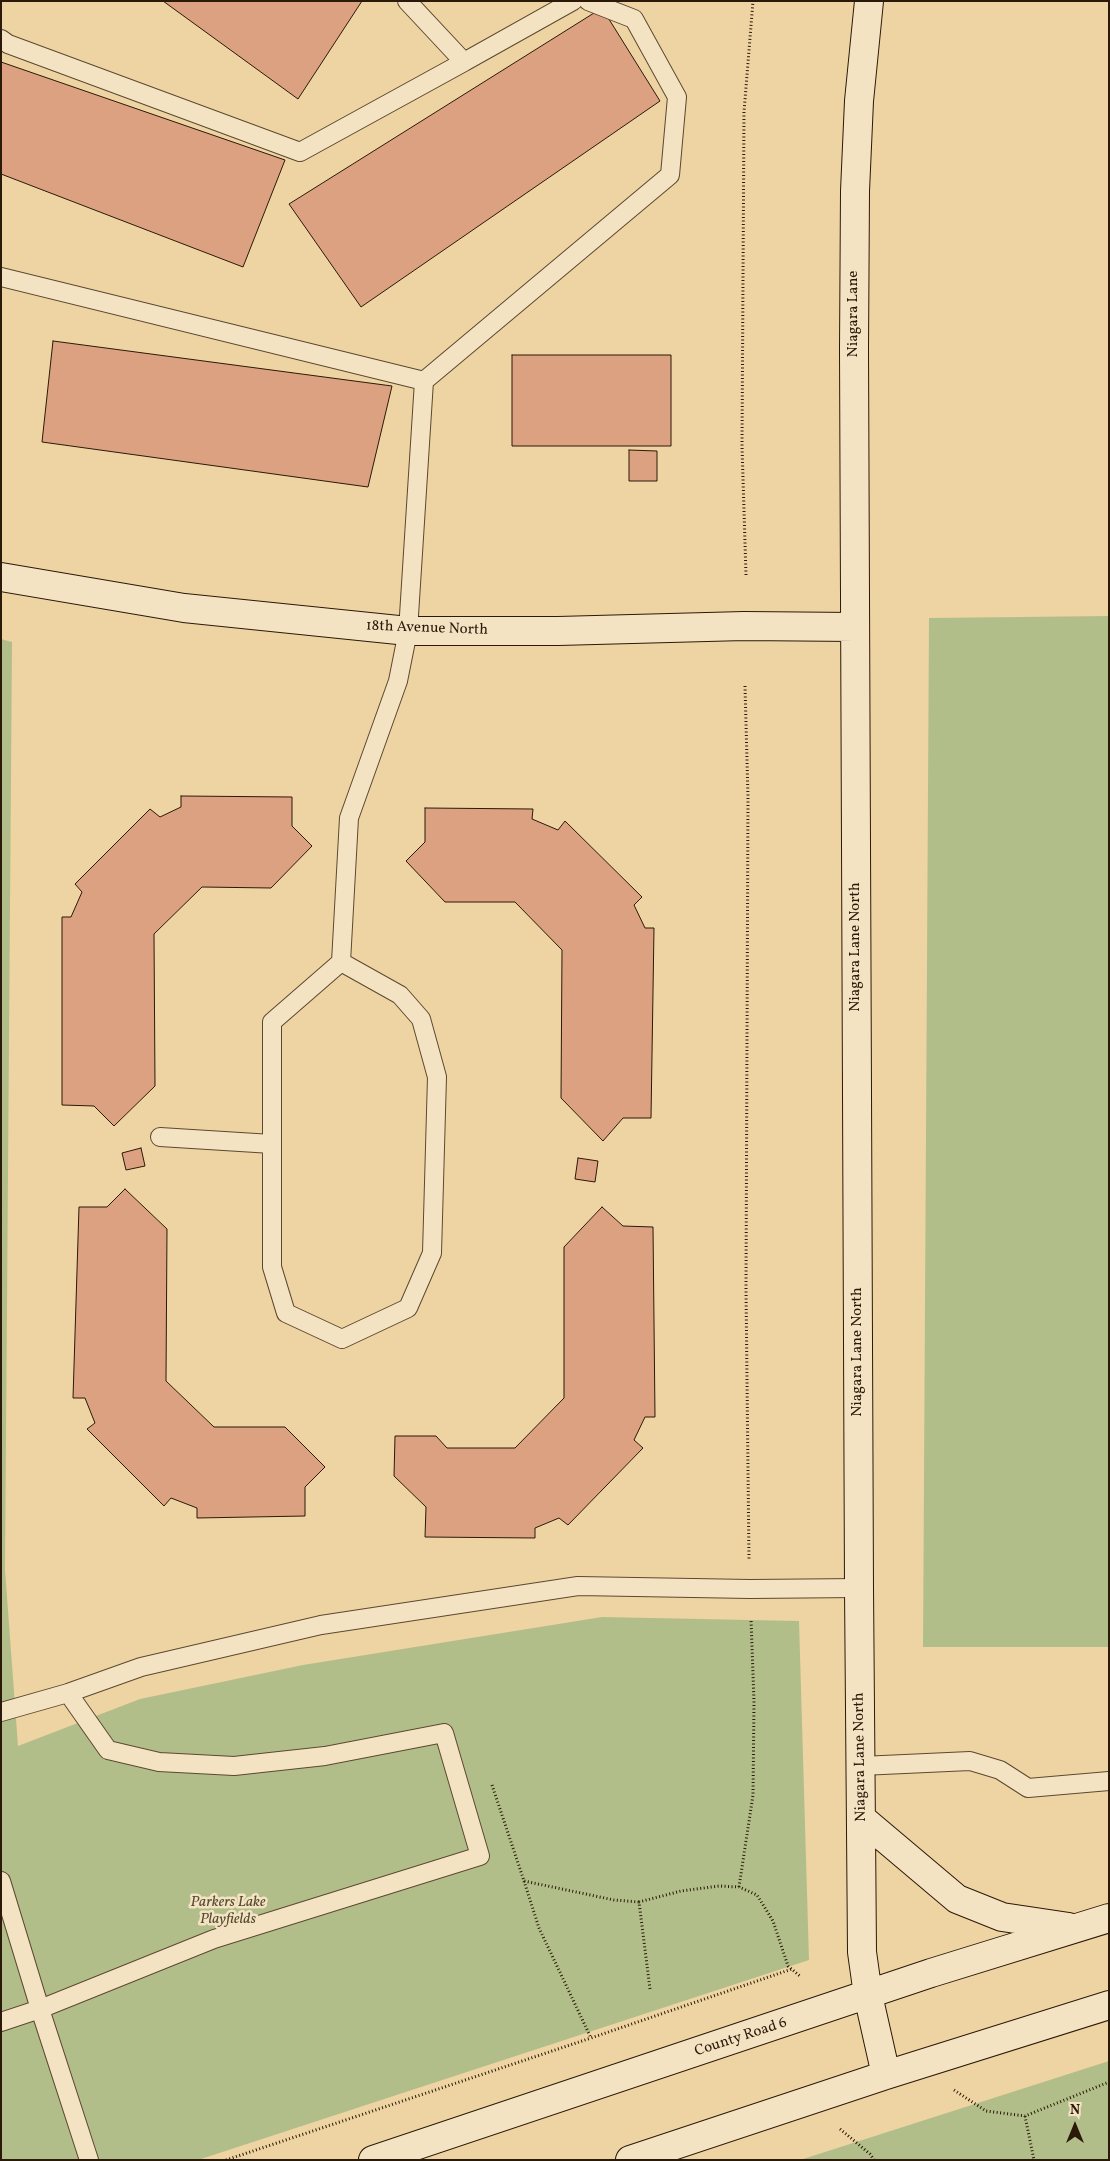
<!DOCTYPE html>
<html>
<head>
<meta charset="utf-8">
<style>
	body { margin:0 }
	#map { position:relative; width:1110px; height:2161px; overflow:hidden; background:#eed4a3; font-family:Vollkorn,serif }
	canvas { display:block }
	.frame { position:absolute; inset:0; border:2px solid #2b1909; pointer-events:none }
	.north { position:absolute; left:1050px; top:2101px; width:50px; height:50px; -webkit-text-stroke:4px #f4e3c3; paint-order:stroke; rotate:0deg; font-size:14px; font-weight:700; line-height:20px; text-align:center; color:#2b1909 }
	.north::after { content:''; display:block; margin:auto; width:18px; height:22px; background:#2b1909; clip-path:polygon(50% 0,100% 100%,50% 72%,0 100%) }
</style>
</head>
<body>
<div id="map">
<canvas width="1110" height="2161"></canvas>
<div class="frame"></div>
<div class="north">N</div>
</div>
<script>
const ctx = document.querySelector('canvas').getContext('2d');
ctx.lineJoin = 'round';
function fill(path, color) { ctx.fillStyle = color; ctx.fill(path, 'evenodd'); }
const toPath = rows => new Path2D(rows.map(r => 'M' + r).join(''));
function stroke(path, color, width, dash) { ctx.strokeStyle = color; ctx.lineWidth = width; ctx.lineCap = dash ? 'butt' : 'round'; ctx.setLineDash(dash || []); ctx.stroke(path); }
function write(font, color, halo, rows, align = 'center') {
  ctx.font = font + ' Vollkorn,serif'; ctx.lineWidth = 5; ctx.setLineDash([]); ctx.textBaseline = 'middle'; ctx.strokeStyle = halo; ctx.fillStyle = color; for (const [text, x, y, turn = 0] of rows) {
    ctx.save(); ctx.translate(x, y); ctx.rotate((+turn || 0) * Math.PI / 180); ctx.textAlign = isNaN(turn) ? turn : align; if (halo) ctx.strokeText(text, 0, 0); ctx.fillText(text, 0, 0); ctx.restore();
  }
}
fill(toPath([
	[1109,616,1109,1647,923,1647,929,618],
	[1,639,12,642,5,1570,18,1746,140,1699,303,1665,602,1617,799,1621,809,1960,198,2160,1,2160],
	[1109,2061,1109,2160,800,2160]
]), '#b2be8a');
const building = toPath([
	[163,1,362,1,298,99,163,1],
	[602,8,660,101,361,307,289,204,602,8],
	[1,62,285,160,243,267,1,174,1,62],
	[53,341,392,386,368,487,42,442,53,341],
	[512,355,671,355,671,446,512,446,512,355],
	[629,450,657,451,657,481,629,481,629,450],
	[181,796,292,797,292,826,312,846,271,888,202,887,154,934,155,1086,114,1126,94,1106,62,1105,62,917,71,917,82,892,75,884,150,809,160,817,181,807,181,796],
	[425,808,533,809,532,819,558,830,565,821,642,897,634,905,645,928,654,928,651,1118,623,1118,603,1141,561,1098,562,950,515,902,445,902,406,861,425,842,425,808],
	[141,1148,145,1166,126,1170,122,1153,141,1148],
	[578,1158,598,1161,595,1182,575,1179,578,1158],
	[125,1189,167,1229,166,1381,214,1427,285,1427,325,1467,305,1487,305,1516,197,1518,197,1508,171,1498,164,1506,87,1429,95,1423,85,1398,73,1398,79,1207,107,1207,125,1189],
	[602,1207,623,1226,653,1227,655,1417,645,1417,634,1440,643,1448,568,1525,559,1518,535,1528,535,1538,425,1537,426,1507,394,1476,395,1436,436,1436,447,1448,515,1448,564,1398,564,1247,602,1207]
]);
fill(building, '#dba181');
stroke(building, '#2b1909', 1);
const lane = toPath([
	[407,1,464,62,573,1],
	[1,39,8,44,300,152,464,62],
	[1,277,424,381],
	[341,962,272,1022,272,1267,286,1313,342,1339,408,1308,432,1253,437,1077,421,1019,400,995,341,962,349,818,398,681,408,631,424,381,670,175,677,97,634,19,588,1],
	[160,1137,272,1144],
	[1,1712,68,1693,141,1667,321,1625,578,1586,750,1589,859,1588],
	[861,1766,970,1761,1000,1770,1028,1788,1109,1781],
	[1,1881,40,2009,89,2160],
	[1,2022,40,2009,214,1939,480,1856,444,1733,325,1756,234,1766,159,1762,108,1750,68,1693]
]);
const secondary = toPath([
	[869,1,859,101,855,191,854,349,859,1588,862,1952,868,1995,886,2075],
	[1,577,184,608,408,631,558,631,744,626,855,627],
	[861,1818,957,1899,1002,1917,1069,1927],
	[373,2160,931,1973,1109,1918],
	[630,2160,886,2075,1109,2005]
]);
stroke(lane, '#5c4830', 20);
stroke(secondary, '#2b1909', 30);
stroke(toPath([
	[746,575,742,446,744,112,753,1],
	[745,686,748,797,746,1288,749,1560],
	[492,1785,524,1881,614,1900,639,1902],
	[524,1881,539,1928,591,2038,792,1969],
	[739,1887,753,1795,754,1702,751,1619],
	[650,1989,639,1902,681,1891,719,1886,739,1887,757,1895,773,1921,788,1966,801,1977],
	[954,2090,986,2111,1025,2116,1109,2082],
	[1025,2116,1034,2160],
	[840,2129,870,2154,874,2160],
	[226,2160,591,2038]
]), '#2b1909', 3, [1, 2.5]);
stroke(lane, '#f4e3c3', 18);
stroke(secondary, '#f4e3c3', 28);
write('15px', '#2b1909', '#f4e3c3', [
	["Niagara Lane",854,314,-90],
	["18th Avenue North",427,629,2],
	["Niagara Lane North",856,947,-90],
	["Niagara Lane North",858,1352,-90],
	["Niagara Lane North",861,1757,-91],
	["County Road 6",741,2038,-18]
]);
write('italic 15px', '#544b30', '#f4e3c3', [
	["Parkers Lake",228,1903],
	["Playfields",228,1920]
]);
</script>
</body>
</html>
